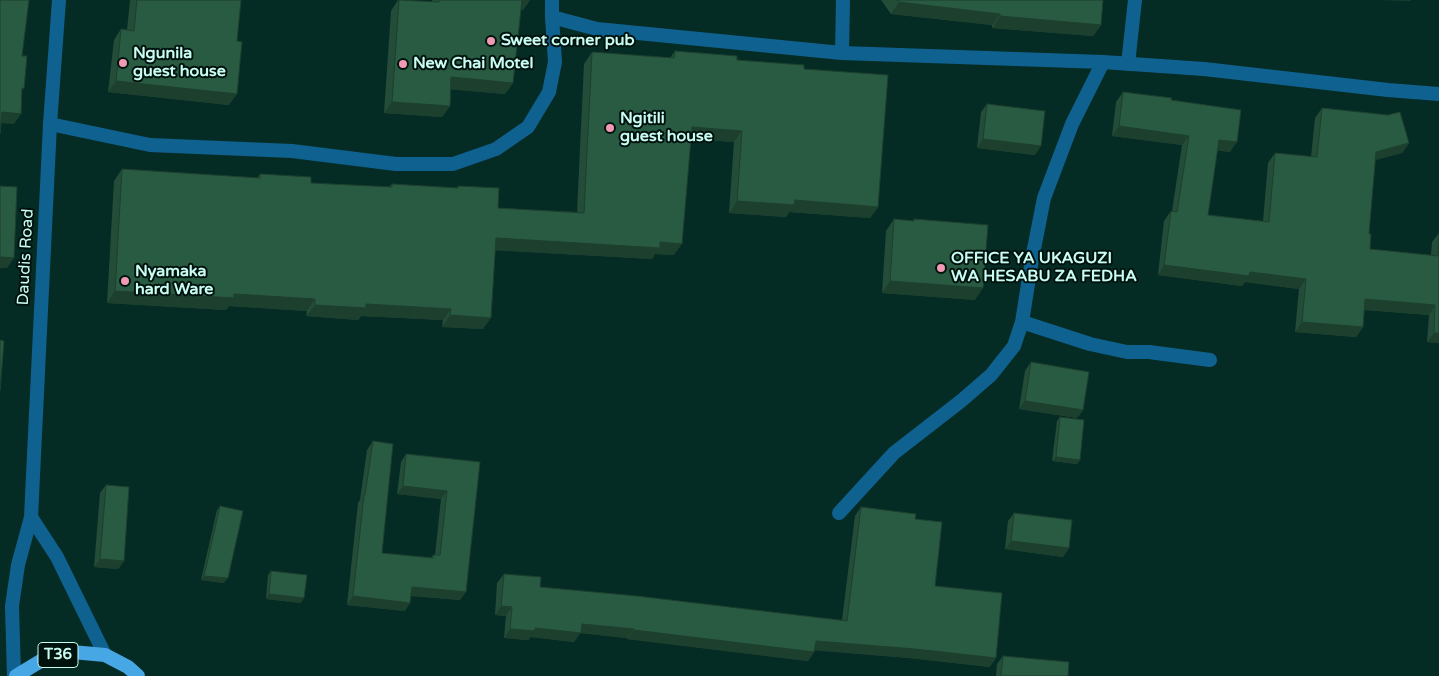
<!DOCTYPE html>
<html>
<head>
<meta charset="utf-8">
<style>
	body { margin:0 }
	canvas { display:block; background:#052b25 }
</style>
</head>
<body>
<canvas width="1439" height="676"></canvas>
<script>
const ctx = document.querySelector('canvas').getContext('2d');
ctx.lineJoin = 'round';
const toPath = rows => new Path2D(rows.map(r => 'M' + r).join(''));
function stroke(path, color, width, dash) { ctx.strokeStyle = color; ctx.lineWidth = width; ctx.lineCap = dash ? 'butt' : 'round'; ctx.setLineDash(dash || []); ctx.stroke(path); }
function fill(path, color) { ctx.fillStyle = color; ctx.fill(path, 'evenodd'); }
function write(font, color, halo, rows, align = 'center') {
  ctx.font = font + ' "Varela Round",sans-serif'; ctx.lineWidth = 4; ctx.setLineDash([]); ctx.textBaseline = 'middle'; ctx.strokeStyle = halo; ctx.fillStyle = color; for (const [text, x, y, turn = 0] of rows) {
    ctx.save(); ctx.translate(x, y); ctx.rotate((+turn || 0) * Math.PI / 180); ctx.textAlign = isNaN(turn) ? turn : align; if (halo) ctx.strokeText(text, 0, 0); ctx.fillText(text, 0, 0); ctx.restore();
  }
}
stroke(toPath([
	[552,17,597,29,842,53,1103,62,1204,69,1388,90,1439,94],
	[842,53,843,0],
	[1128,64,1135,0],
	[50,124,150,145,292,151,396,164,453,164,496,149,528,127,549,92,555,62,552,17,552,0],
	[1022,322,1090,344,1127,352,1149,352,1210,360],
	[839,513,894,453,961,401,991,375,1014,346,1022,322,1032,259,1044,198,1072,124,1103,62]
]), '#0f628f', 14);
stroke(toPath([
	[31,517,57,557,105,655],
	[14,676,12,606,18,565,31,517,50,124,59,0]
]), '#0f628f', 14);
stroke(toPath([
	[16,676,44,659,72,652,105,655,128,667,138,676]
]), '#46a7e4', 14);
fill(toPath([
	[130,0,241,0,229,105,108,92,114,40,121,29,127,30],
	[398,0,432,2,432,0,530,0,523,10,521,10,513,83,505,94,451,89,450,106,442,117,384,113,391,11],
	[881,0,1103,0,1101,25,1093,36,992,28,992,25,891,14],
	[675,51,737,60,804,69,878,207,870,218,789,212,786,217,729,213,734,142,691,139,674,255,655,254,652,259,495,250,483,329,442,327,443,320,361,316,358,320,306,316,307,311,229,306,226,310,107,303,114,181,122,169,257,178,260,174,311,183,389,187,392,184,457,188,458,186,498,208,577,212,584,64,592,52,670,58],
	[1123,92,1171,100,1230,152,1217,150,1208,215,1263,221,1268,163,1275,153,1311,157,1315,118,1322,108,1409,143,1402,153,1375,160,1369,234,1370,249,1431,255,1432,242,1439,233,1439,343,1427,342,1429,315,1364,310,1363,327,1356,337,1295,332,1299,289,1245,282,1242,286,1158,275,1164,221,1171,211,1172,211,1182,145,1112,136,1116,102],
	[987,104,1035,155,977,148,981,112],
	[894,219,913,221,914,219,975,300,882,293,886,231],
	[1031,362,1083,410,1077,418,1019,409,1025,371],
	[1060,417,1080,460,1077,464,1052,461,1057,421],
	[373,441,382,553,431,558,433,555,435,555,441,499,397,494,401,462,406,454,480,462,460,600,411,596,405,611,347,605,358,503,360,500,367,450],
	[106,485,124,561,118,569,94,567,100,493],
	[220,506,224,583,201,580,217,510],
	[861,507,915,519,935,586,990,667,909,658,815,650,808,661,627,639,627,638,580,633,574,642,531,637,528,640,504,638,506,616,495,615,497,583,504,574,540,587,842,620,855,516],
	[1014,513,1069,548,1063,557,1005,549,1008,521],
	[271,571,301,603,266,599,268,575],
	[1003,656,1068,676,996,676,997,664]
]), '#234d39');
fill(toPath([
	[520,0,530,0,523,10,514,9],
	[1377,0,1411,0,1410,1],
	[899,2,1000,14,992,25,891,14],
	[1000,16,1101,25,1093,36,992,28],
	[451,77,513,83,505,94,444,89],
	[116,81,237,94,229,105,108,92],
	[392,102,450,106,442,117,384,113],
	[2,112,21,114,14,124,0,123],
	[1119,126,1189,136,1182,145,1112,136],
	[692,127,742,131,734,142,684,138],
	[983,139,1041,146,1035,155,977,148],
	[1219,140,1237,142,1230,152,1212,150],
	[1409,143,1402,153,1369,161,1376,152],
	[795,200,878,207,870,218,789,212,786,217,729,213,737,201],
	[496,238,660,242,682,244,674,255,655,254,652,259,488,250],
	[0,257,14,258,7,268,0,268],
	[1164,265,1250,272,1306,279,1299,289,1245,282,1242,286,1158,275],
	[890,281,983,288,975,300,882,293],
	[115,291,234,294,315,299,307,311,229,306,226,310,107,303],
	[1365,299,1435,305,1429,315,1358,309],
	[366,304,451,309,443,320,361,316,358,320,306,316,315,305],
	[450,315,491,318,483,329,442,327],
	[1302,322,1363,327,1356,337,1295,332],
	[1434,333,1439,333,1439,343,1427,342],
	[1025,401,1083,410,1077,418,1019,409],
	[1056,457,1080,460,1077,464,1052,461],
	[403,486,447,491,441,499,397,494],
	[1011,541,1069,548,1063,557,1005,549],
	[100,559,124,561,118,569,94,567],
	[204,576,228,578,224,583,201,580],
	[412,587,466,592,460,600,406,595],
	[269,594,304,598,301,603,266,599],
	[353,596,410,603,405,611,347,605],
	[501,606,512,607,506,616,495,615],
	[582,624,634,629,627,638,580,633,574,642,531,637,528,640,504,638,510,629,535,628],
	[634,630,814,652,808,661,627,639],
	[816,641,915,649,996,658,990,667,909,658,809,650]
]), '#1d3f2e');
const building = toPath([
	[0,0,29,0,22,56,27,56,24,89,22,88,21,114,2,112,0,134,0,0],
	[137,0,241,0,237,41,242,42,237,94,116,81,121,29,134,31,137,0],
	[399,0,439,2,439,0,522,0,513,83,451,77,450,106,392,102,399,0],
	[897,0,1103,0,1101,25,1000,16,1000,14,899,2,897,0],
	[675,51,737,56,737,60,804,65,804,69,888,75,878,207,795,200,794,205,737,201,742,131,692,127,682,244,660,242,660,248,496,238,491,318,450,315,451,309,366,304,366,308,315,305,315,299,234,294,234,298,115,291,122,169,260,178,260,174,311,177,311,183,392,187,392,184,458,188,458,186,499,188,498,208,584,213,592,52,674,58,675,51],
	[1123,92,1172,98,1171,100,1241,110,1237,142,1219,140,1208,215,1269,222,1275,153,1317,157,1322,108,1388,115,1400,112,1409,143,1376,152,1369,234,1371,234,1370,249,1438,256,1439,233,1439,333,1434,333,1435,305,1365,299,1363,327,1302,322,1306,279,1250,272,1249,276,1164,265,1171,211,1177,212,1189,136,1119,126,1123,92],
	[987,104,1045,111,1041,146,983,139,987,104],
	[0,186,17,187,14,258,0,257,0,186],
	[894,219,914,221,914,219,988,225,983,288,890,281,894,219],
	[0,340,4,341,0,391,0,340],
	[1031,362,1089,372,1083,410,1025,401,1031,362],
	[1060,417,1084,420,1080,460,1056,457,1060,417],
	[373,441,393,444,382,553,433,558,433,555,440,555,447,491,403,486,406,454,480,462,466,592,412,587,410,603,353,596,364,495,365,495,373,441],
	[106,485,129,487,124,561,100,559,106,485],
	[220,506,243,511,228,578,204,576,220,506],
	[861,507,916,514,915,519,942,522,935,586,1002,593,996,658,915,649,816,641,814,652,634,630,634,629,582,624,581,633,535,628,535,631,510,629,512,607,501,606,504,574,541,577,540,587,637,596,847,621,861,507],
	[1014,513,1072,520,1069,548,1011,541,1014,513],
	[271,571,307,575,304,598,269,594,271,571],
	[1003,656,1069,662,1068,676,1001,676,1003,656]
]);
fill(building, '#295a42');
stroke(building, '#1d3f2e', 1);
for (const [x, y, r, color] of [
	[491,41,5,"#f09ab4"],
	[123,63,5,"#f09ab4"],
	[403,64,5,"#f09ab4"],
	[610,128,5,"#f09ab4"],
	[941,268,5,"#f09ab4"],
	[125,281,5,"#f09ab4"]
]) { const dot = new Path2D(); dot.arc(x, y, r, 0, 2 * Math.PI); ctx.fillStyle = color; ctx.fill(dot); stroke(dot, '#00120e', 2); }
for (const [x, y, w] of [
	[58,655,40]
]) { const box = new Path2D(); box.roundRect(x - w / 2, y - 12.5, w, 25, 4); ctx.fillStyle = '#00120e'; ctx.fill(box); stroke(box, '#cafdf2', 1); }
write('bold 15px', '#cafdf2', null, [
	["T36",58,655]
]);
write('bold 16px', '#cafdf2', '#00120e', [
	["Sweet corner pub",501,41],
	["Ngunila",133,54],
	["guest house",133,72],
	["New Chai Motel",413,64],
	["Ngitili",620,119],
	["guest house",620,137],
	["OFFICE YA UKAGUZI",951,259],
	["WA HESABU ZA FEDHA",951,277],
	["Nyamaka",135,272],
	["hard Ware",135,290]
], 'left');
write('16px', '#cafdf2', '#00120e', [
	["Daudis Road",26,257,-87]
]);
</script>
</body>
</html>
